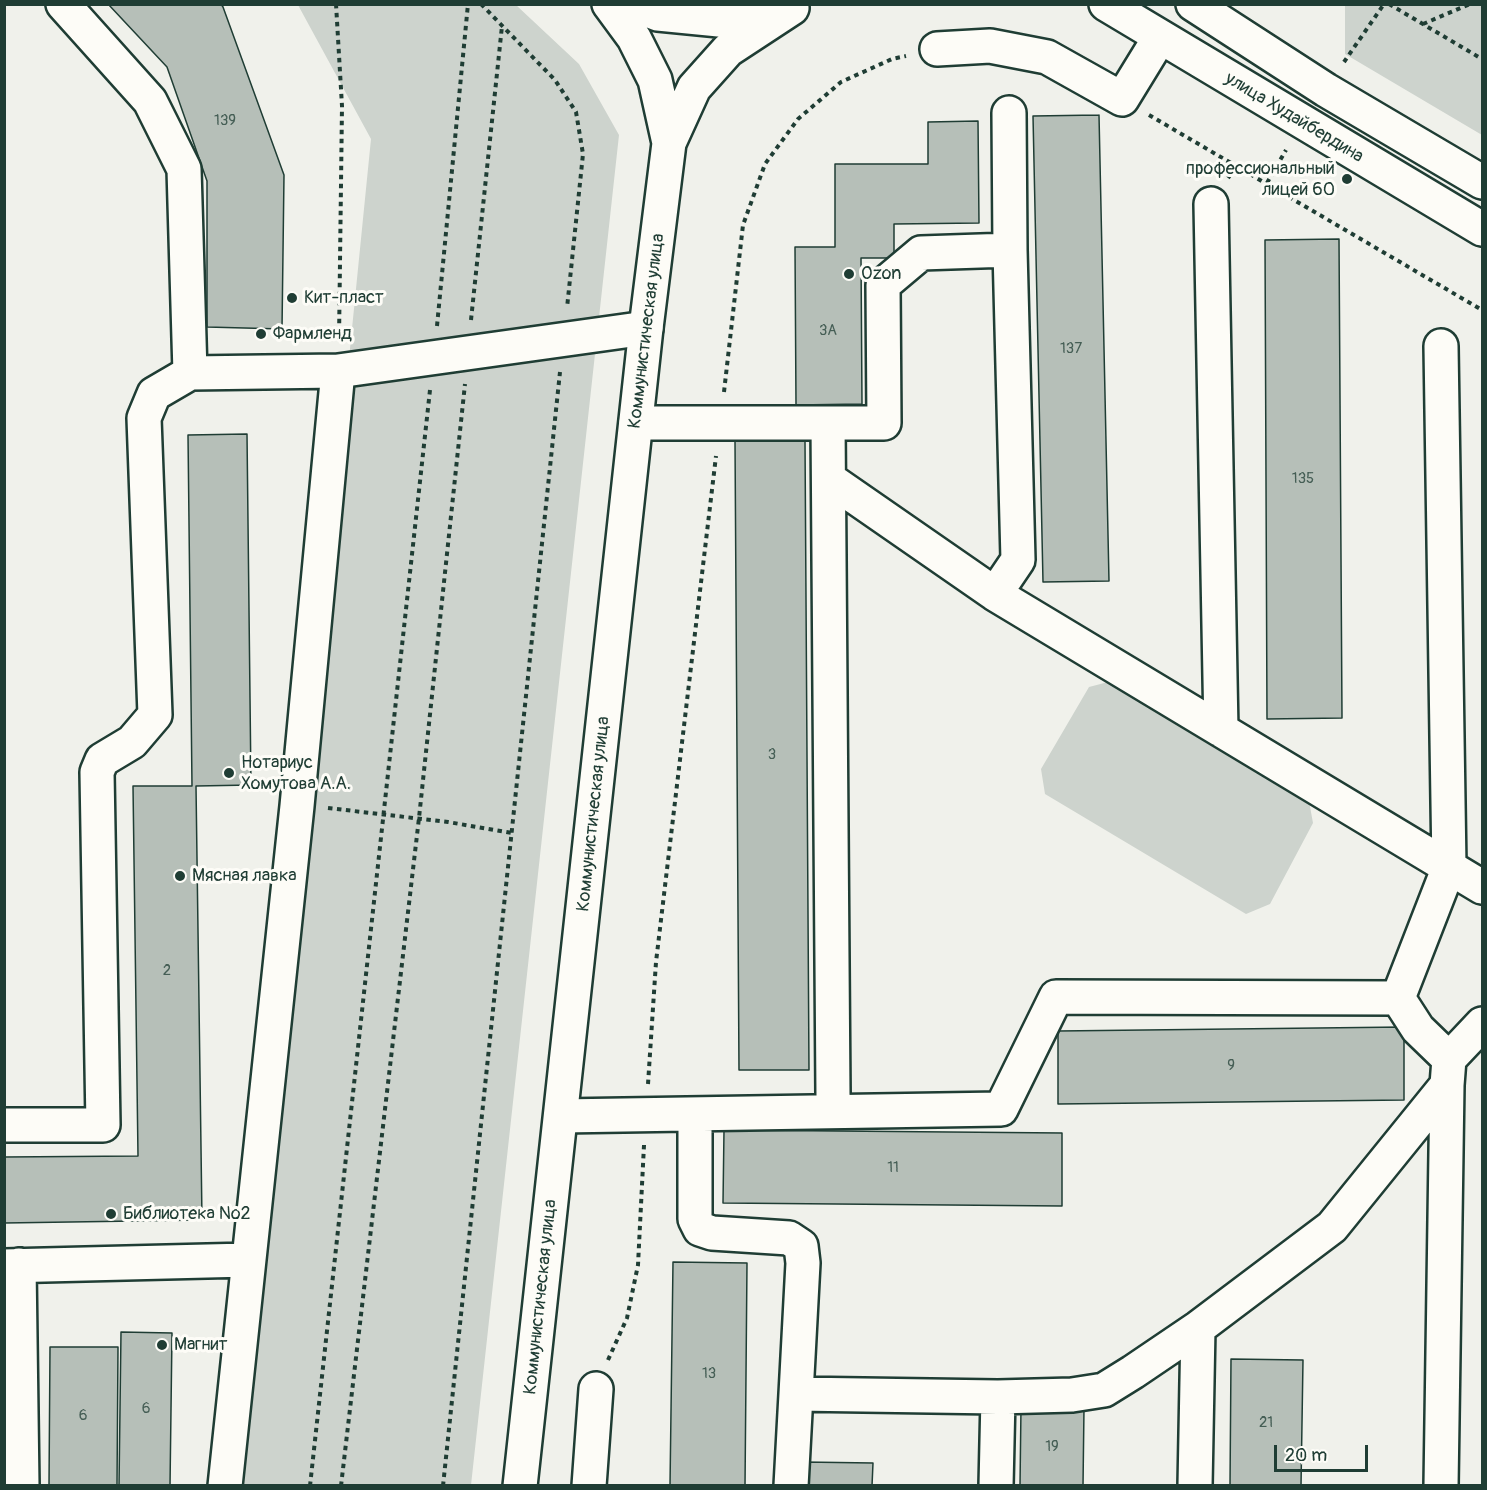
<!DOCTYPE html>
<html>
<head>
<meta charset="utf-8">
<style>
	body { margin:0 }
	#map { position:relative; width:1487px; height:1490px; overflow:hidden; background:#f0f1eb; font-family:Pangolin,sans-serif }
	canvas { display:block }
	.frame { position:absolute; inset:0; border:6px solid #1f3d34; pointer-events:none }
	.scale { position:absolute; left:1274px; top:1445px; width:94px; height:27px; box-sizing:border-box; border:3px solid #1f3d34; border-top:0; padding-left:8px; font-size:18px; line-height:21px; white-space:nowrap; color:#1f3d34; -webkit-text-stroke:4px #fdfcf7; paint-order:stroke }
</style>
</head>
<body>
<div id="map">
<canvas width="1487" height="1490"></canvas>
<div class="frame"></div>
<div class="scale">20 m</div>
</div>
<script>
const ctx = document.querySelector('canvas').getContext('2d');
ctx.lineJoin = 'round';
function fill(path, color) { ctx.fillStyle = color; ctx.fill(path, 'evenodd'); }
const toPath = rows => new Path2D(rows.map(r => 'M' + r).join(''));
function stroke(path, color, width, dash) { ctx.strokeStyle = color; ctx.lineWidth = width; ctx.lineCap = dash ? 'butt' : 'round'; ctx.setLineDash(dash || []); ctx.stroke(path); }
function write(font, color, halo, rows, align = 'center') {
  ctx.font = font + ' Pangolin,sans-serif'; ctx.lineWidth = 6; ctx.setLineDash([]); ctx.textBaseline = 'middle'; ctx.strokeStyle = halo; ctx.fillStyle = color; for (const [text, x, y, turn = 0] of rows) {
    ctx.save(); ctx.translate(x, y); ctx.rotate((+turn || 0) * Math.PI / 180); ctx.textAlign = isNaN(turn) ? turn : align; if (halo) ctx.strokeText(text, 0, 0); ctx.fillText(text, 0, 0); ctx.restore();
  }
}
fill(toPath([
	[298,5,516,5,579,64,619,135,471,1485,236,1486,371,139],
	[1345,5,1482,5,1482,135,1345,54],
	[1112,681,1309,801,1313,823,1270,904,1246,914,1045,794,1041,769,1089,687]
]), '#cdd3cd');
const building = toPath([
	[108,4,221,4,223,7,284,175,282,329,207,327,207,181,167,67,108,4],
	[1099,115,1109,581,1043,582,1033,116,1099,115],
	[978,121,979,223,894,224,894,258,861,258,862,404,796,405,795,247,835,247,835,164,928,164,928,122,978,121],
	[1339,239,1342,718,1267,719,1265,240,1339,239],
	[247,434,251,785,196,786,202,1220,4,1223,4,1157,138,1156,133,786,192,786,188,435,247,434],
	[735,441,805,441,809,1070,739,1070,735,441],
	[1404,1027,1404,1100,1058,1104,1058,1031,1404,1027],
	[724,1130,1062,1133,1062,1206,723,1203,724,1130],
	[673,1262,747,1263,745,1486,670,1486,673,1262],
	[121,1332,172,1333,170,1486,119,1486,121,1332],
	[50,1347,118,1347,117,1486,49,1486,50,1347],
	[1231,1359,1303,1360,1301,1486,1230,1486,1231,1359],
	[1021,1407,1084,1408,1083,1486,1020,1486,1021,1407],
	[803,1462,873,1463,872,1486,803,1486,803,1462]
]);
fill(building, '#b6bfb8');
stroke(building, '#1f3d34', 1.5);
const minor = toPath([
	[63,4,150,101,184,169,190,373],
	[937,49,990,46,1047,57,1122,99,1160,37],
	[1211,204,1221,730],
	[636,423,884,423,883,285,921,253,1010,250,1009,113],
	[828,423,833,1095],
	[829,479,995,594,1482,887],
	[995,594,1018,560,1010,250],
	[1398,998,1449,867,1441,346],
	[695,1114,695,1219,700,1229,712,1233,789,1238,801,1246,803,1263,796,1394],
	[561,1116,1001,1109,1056,997,1398,998,1418,1029,1449,1059],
	[4,1125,103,1125,97,772,102,760,132,742,155,715,144,418,154,394,190,373,338,371,646,328],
	[19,1265,22,1486],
	[4,1266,248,1260],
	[225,1486,297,806,338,371],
	[589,1486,596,1389],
	[791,1486,796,1394,998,1397,1072,1395,1104,1390,1133,1372,1198,1328,1332,1227,1447,1085,1449,1059,1482,1024],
	[996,1486,998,1397],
	[1195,1486,1198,1328],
	[1441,1486,1447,1085]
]);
const major = toPath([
	[609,4,634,38,655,80,669,143],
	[632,4,658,14,719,20,778,11],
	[1106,4,1482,229],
	[1193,4,1326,90,1482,182],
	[520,1486,646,328,669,143,694,88,728,50,792,8]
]);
stroke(minor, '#1f3d34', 38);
stroke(major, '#1f3d34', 38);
stroke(toPath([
	[336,4,342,106,339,340],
	[481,4,555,80,576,112,583,154,567,308],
	[1389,4,1482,59],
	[1423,24,1470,4],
	[1344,62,1384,4],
	[1149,115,1482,310],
	[1228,178,1237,165],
	[1267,183,1286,150],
	[471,320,502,26],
	[437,326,468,4],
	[724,392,743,225,765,164,798,119,841,82,892,59,906,56],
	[328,808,448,822,512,833],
	[648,1084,656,962,716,456],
	[608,1360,627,1318,638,1265,644,1145],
	[310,1486,430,390],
	[341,1486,419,818,465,384],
	[443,1486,560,372]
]), '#1f3d34', 4, [4.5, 4.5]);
stroke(minor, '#fdfcf7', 33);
stroke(major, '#fdfcf7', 33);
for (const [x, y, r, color] of [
	[1347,179,6,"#1f3d34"],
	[849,274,6,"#1f3d34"],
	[292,298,6,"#1f3d34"],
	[261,334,6,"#1f3d34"],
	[229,773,6,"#1f3d34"],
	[180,876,6,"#1f3d34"],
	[111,1214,6,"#1f3d34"],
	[162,1345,6,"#1f3d34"]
]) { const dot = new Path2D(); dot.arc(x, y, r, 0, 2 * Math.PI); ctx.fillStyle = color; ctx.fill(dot); stroke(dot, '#fdfcf7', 2); }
write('15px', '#455e55', null, [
	["139",225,121],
	["3А",828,331],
	["137",1071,349],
	["135",1303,479],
	["3",772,755],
	["2",167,971],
	["9",1231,1066],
	["11",893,1168],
	["13",709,1374],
	["6",146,1409],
	["6",83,1416],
	["21",1266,1423],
	["19",1052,1447]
]);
write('18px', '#1f3d34', '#fdfcf7', [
	["улица Худайбердина",1294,118,31],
	["Коммунистическая улица",647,331,-83],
	["Коммунистическая улица",594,814,-84],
	["Коммунистическая улица",541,1297,-84]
]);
write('18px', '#1f3d34', '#fdfcf7', [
	["профессиональный",1335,169,"right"],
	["лицей 60",1335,190,"right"],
	["Ozon",861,274],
	["Кит-пласт",304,298],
	["Фармленд",273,334],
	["Нотариус",241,763],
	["Хомутова А.А.",241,784],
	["Мясная лавка",192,876],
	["Библиотека №2",123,1214],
	["Магнит",174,1345]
], 'left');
</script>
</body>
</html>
